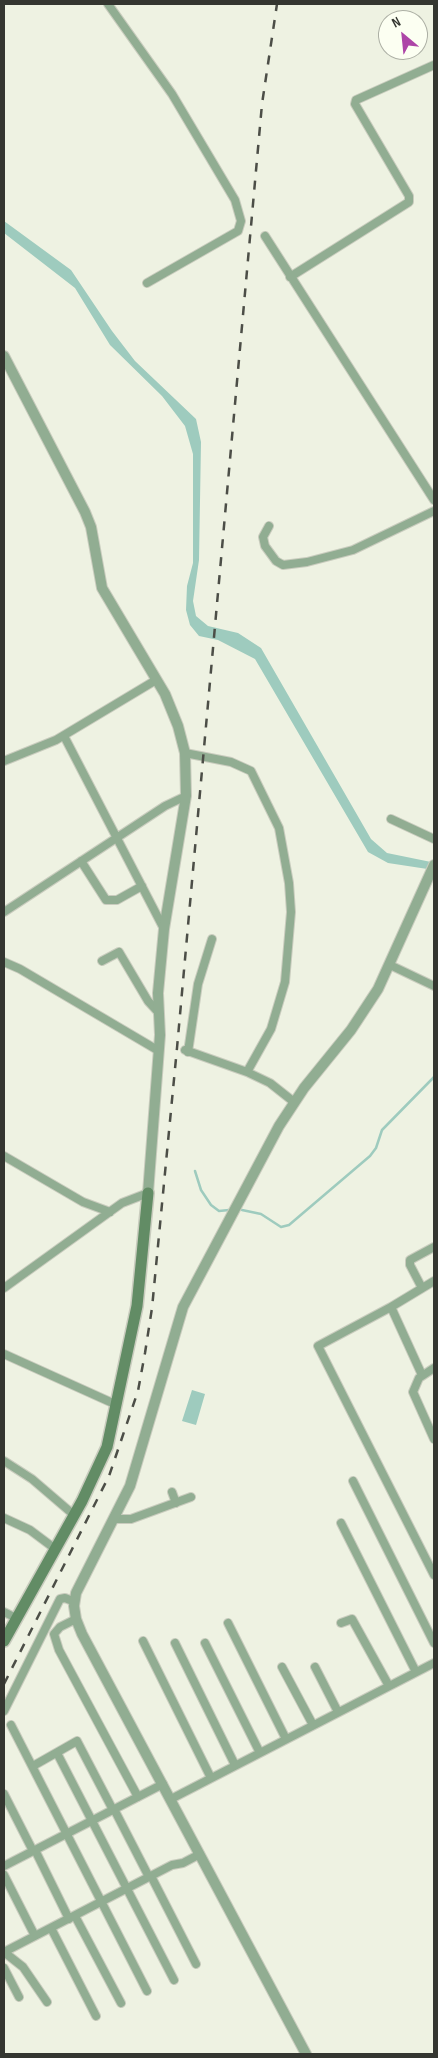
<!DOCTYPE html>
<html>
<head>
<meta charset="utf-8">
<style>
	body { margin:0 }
	#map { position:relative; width:438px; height:2058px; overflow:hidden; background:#eef2e2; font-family:"Sofia Sans Condensed",sans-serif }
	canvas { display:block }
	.frame { position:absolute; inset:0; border:5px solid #343630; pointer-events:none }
	.north { position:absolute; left:378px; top:10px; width:50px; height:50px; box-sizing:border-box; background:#fcfff2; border:1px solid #acafa4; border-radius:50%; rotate:332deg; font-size:14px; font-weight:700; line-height:20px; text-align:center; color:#343630 }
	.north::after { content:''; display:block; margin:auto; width:18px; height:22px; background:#ad45a7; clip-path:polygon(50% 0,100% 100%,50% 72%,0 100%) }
</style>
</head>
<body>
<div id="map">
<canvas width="438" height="2058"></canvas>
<div class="frame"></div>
<div class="north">N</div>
</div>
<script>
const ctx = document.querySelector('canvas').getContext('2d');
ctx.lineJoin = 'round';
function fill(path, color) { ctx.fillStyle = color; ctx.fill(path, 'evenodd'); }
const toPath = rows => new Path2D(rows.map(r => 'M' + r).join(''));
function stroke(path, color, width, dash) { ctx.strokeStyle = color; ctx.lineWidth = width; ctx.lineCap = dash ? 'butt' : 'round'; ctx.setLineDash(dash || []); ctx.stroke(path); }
fill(toPath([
	[4,221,71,270,112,331,135,361,196,419,201,442,199,560,193,601,196,616,208,626,238,633,261,648,371,839,387,853,431,862,434,870,388,863,368,852,255,659,218,640,199,636,190,625,186,610,187,586,193,563,193,454,185,426,162,396,110,345,75,288,4,233],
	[192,1390,205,1394,196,1425,182,1421]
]), '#9ecbbe');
stroke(toPath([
	[195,1171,201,1190,211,1205,219,1211,229,1210],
	[242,1210,261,1214,281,1227,289,1225,370,1156,376,1148,382,1130,434,1077]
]), '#9ecbbe', 2.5);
const minor = toPath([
	[108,4,172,94,235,200,241,221,238,231,147,283],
	[265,236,434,500],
	[290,277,409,202,409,196,355,104,356,100,434,65],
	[269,526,263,537,265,546,276,561,283,565,307,562,353,550,434,511],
	[64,736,164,929],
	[185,753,231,762,251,771,279,828,289,883,291,912,285,982,271,1029,247,1072],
	[4,761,56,740,156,680],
	[391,819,434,839],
	[81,861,106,900,117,900,142,886],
	[4,912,165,806,186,796],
	[102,961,119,952,148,1001,159,1013],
	[4,962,20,969,159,1051],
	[390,965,434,986],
	[185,1050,247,1072,270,1083,294,1102],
	[188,1052,198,984,212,939],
	[4,1156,83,1202,110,1212],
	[4,1288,122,1203,148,1193],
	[422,1288,410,1265,410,1260,434,1247],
	[391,1307,318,1346,434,1575],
	[4,1354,117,1405],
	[434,1368,419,1378,413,1392,434,1439],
	[422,1375,391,1307,434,1281],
	[4,1461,32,1479,74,1515],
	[353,1481,434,1643],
	[172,1492,176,1503],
	[4,1518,30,1530,54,1548],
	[114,1519,131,1519,191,1497],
	[341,1523,416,1672],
	[4,1612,16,1618],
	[76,1619,60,1627,54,1634,59,1650,138,1797],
	[228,1623,286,1739],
	[341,1623,352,1619,389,1686],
	[143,1641,211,1778],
	[175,1643,235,1765],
	[205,1643,260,1753],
	[282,1667,313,1725],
	[315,1667,338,1712],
	[4,1711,60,1599,65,1598,75,1602],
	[11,1725,147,1991],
	[57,1753,174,1980],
	[33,1766,77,1741,113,1810],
	[4,1794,33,1851],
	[171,1799,434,1663],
	[114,1809,149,1877],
	[35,1850,69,1919],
	[4,1866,163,1784],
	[4,1875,35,1936],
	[151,1876,196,1964],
	[75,1916,121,2003],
	[51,1928,96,2016],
	[4,1952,172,1865,183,1863,200,1854],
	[4,1952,23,1967,47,2002],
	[4,1968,19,1997]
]);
const tertiary = toPath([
	[4,356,85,512,91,527,102,588,165,694,178,726,185,753,186,796,164,929,158,993,160,1035,148,1193],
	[306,2054,82,1634,76,1619,74,1606,76,1593,130,1486,183,1307,279,1126,304,1088,351,1030,378,989,434,865]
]);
const secondary = toPath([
	[4,1641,82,1501,107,1447,137,1306,148,1193]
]);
stroke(minor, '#c9ccbe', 10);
stroke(tertiary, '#c9ccbe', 12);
stroke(secondary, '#c9ccbe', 14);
stroke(minor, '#91ad92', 8);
stroke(tertiary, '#91ad92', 10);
stroke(secondary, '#628c65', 11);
stroke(toPath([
	[4,1684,109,1476,138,1391,145,1353,152,1308,177,1048,262,104,277,4]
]), '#4c4e47', 2.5, [9, 9]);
</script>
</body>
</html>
